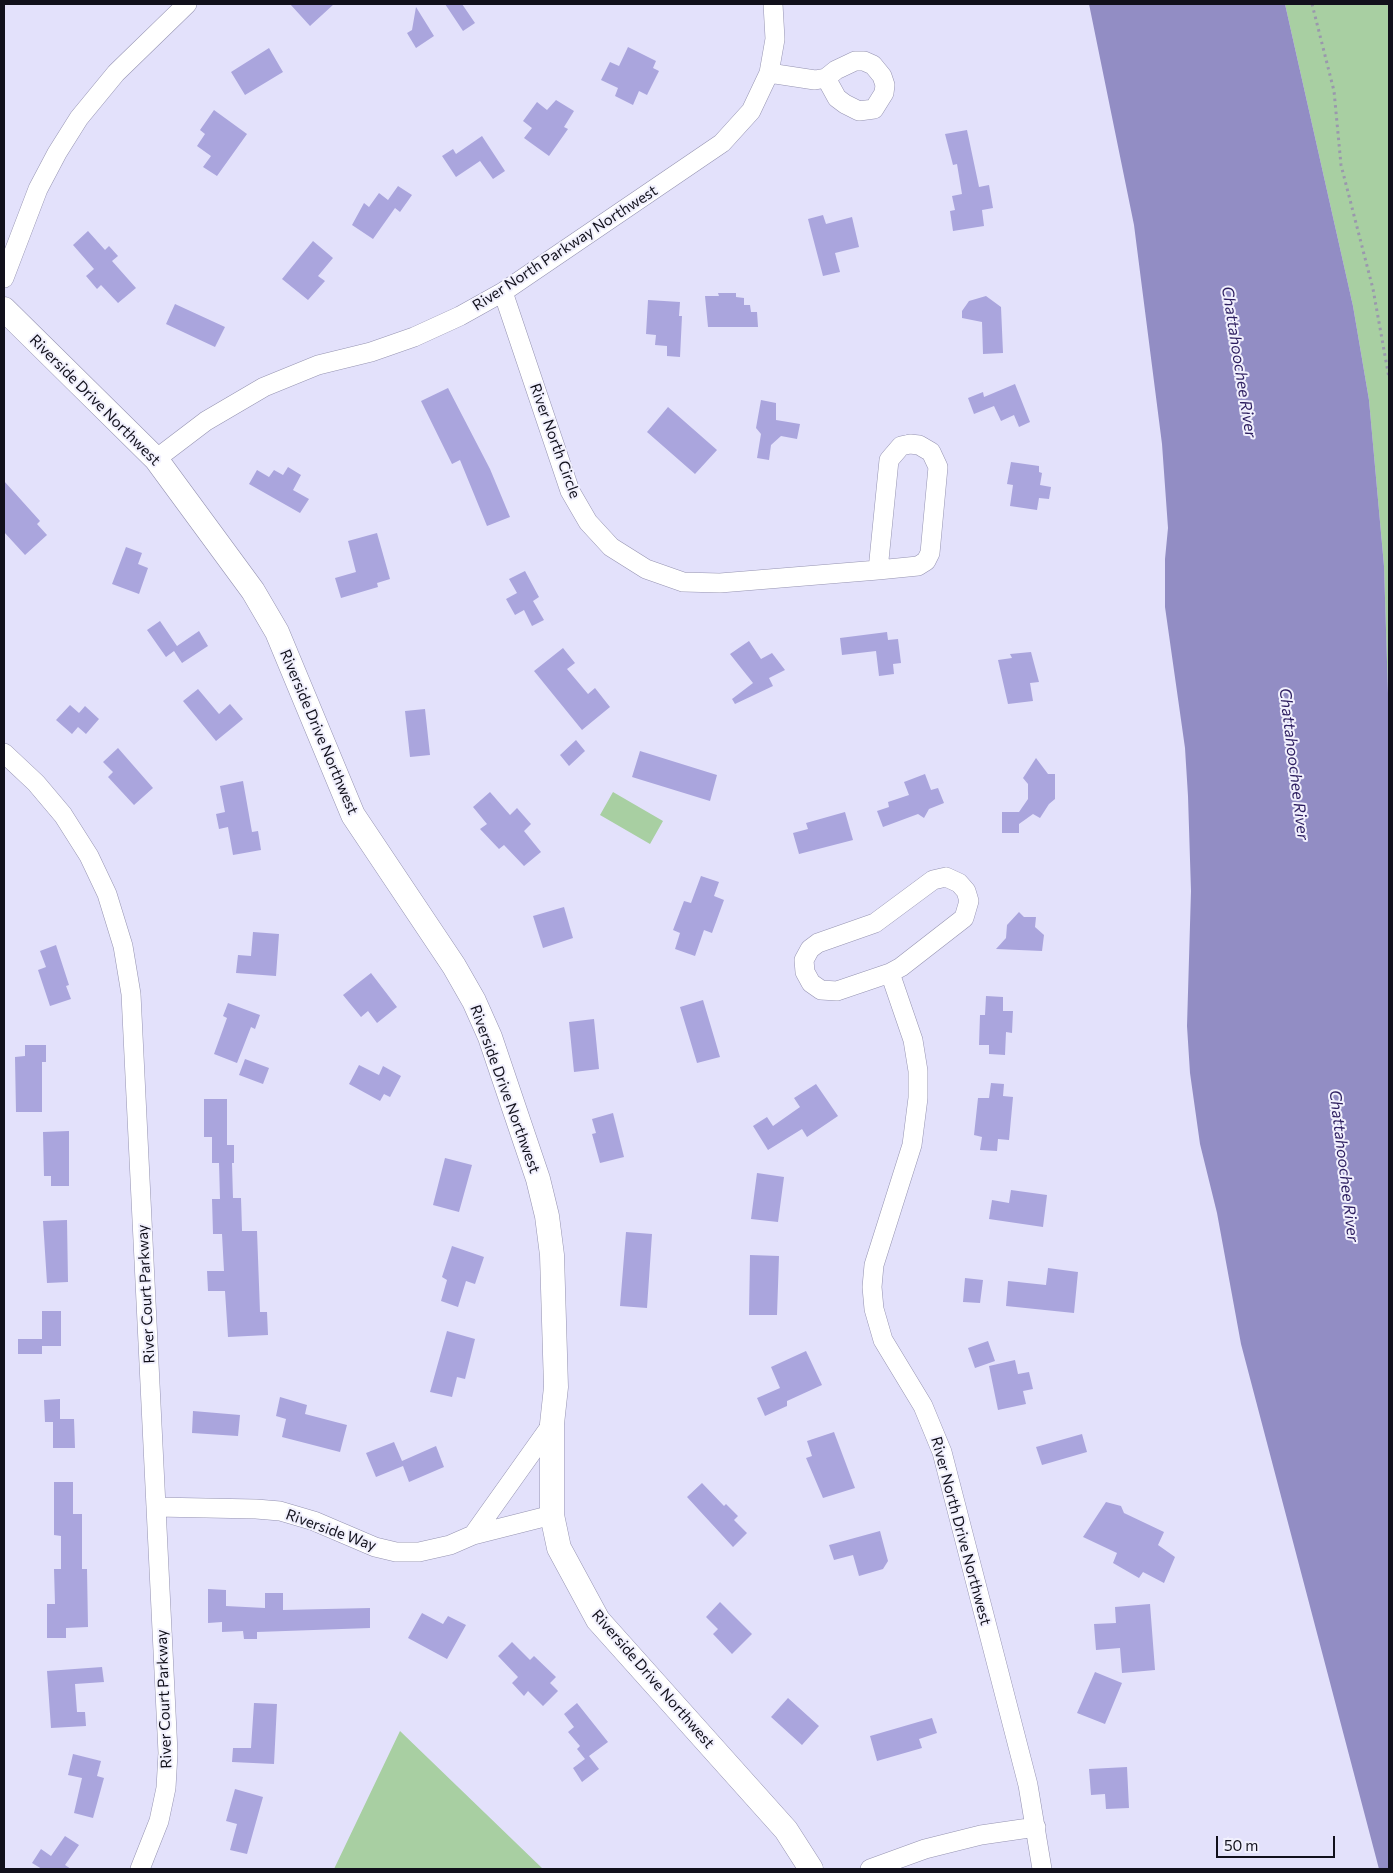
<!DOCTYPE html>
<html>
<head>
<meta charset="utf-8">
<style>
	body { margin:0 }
	#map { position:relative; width:1393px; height:1873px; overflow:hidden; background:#e3e1fb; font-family:Commissioner,sans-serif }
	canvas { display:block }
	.frame { position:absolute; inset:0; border:5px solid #11101b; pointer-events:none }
	.scale { position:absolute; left:1216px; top:1836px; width:119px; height:22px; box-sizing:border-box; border:2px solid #11101b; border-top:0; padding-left:6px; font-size:15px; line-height:18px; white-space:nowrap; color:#11101b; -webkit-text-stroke:4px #f1f0fd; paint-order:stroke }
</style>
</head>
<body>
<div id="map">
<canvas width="1393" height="1873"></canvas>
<div class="frame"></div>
<div class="scale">50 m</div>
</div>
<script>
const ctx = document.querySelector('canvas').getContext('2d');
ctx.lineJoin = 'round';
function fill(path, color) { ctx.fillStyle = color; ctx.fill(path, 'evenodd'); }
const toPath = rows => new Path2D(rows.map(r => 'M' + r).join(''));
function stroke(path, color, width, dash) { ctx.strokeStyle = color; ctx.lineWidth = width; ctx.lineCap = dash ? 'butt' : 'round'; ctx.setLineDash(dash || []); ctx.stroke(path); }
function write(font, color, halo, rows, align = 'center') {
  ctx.font = font + ' Commissioner,sans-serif'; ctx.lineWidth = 4; ctx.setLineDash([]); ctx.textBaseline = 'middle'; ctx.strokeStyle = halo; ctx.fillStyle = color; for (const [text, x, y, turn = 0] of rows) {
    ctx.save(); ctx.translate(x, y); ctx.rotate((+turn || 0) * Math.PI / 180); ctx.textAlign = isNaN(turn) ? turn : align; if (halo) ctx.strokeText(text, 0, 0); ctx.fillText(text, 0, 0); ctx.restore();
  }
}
fill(toPath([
	[1285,4,1389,4,1389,725,1384,566,1369,400,1353,306],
	[613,792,663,821,650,844,600,815],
	[400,1731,543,1869,334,1869]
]), '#a8cfa2');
fill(toPath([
	[1089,4,1285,4,1353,306,1369,400,1384,566,1389,725,1389,1869,1379,1869,1241,1344,1217,1213,1200,1144,1190,1073,1187,1026,1191,891,1188,796,1185,748,1165,607,1165,559,1168,528,1162,444,1134,225]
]), '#928dc4');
fill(toPath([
	[290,4,334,4,310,26],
	[445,4,462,4,475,23,463,31],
	[416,7,434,36,416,48,407,33,412,30],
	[628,47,656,61,653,68,659,71,647,95,639,91,633,105,615,96,618,88,601,80,610,62,619,66],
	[269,48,283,72,245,95,231,72],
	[556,100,574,111,564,127,568,129,549,156,524,138,532,128,523,121,537,102,547,110],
	[214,110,247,134,217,176,203,167,211,156,197,146,205,134,200,130],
	[967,130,979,187,989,185,993,208,982,210,984,226,953,231,950,211,955,210,952,196,962,194,957,164,953,165,945,134],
	[482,136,505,171,493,179,480,161,456,177,442,156,453,149,456,154],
	[398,186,412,195,400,212,395,208,373,239,352,225,364,203,369,207,379,193,388,200],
	[823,215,826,224,852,217,859,247,835,253,840,272,823,276,808,219],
	[88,231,105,250,109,246,118,256,112,261,136,288,118,303,101,285,97,289,86,276,94,269,73,245],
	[313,241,333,258,318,276,325,281,308,300,282,279],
	[718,293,736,293,736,297,744,298,744,305,750,305,751,312,757,312,758,327,708,327,705,296,719,296],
	[986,296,1001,307,1003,353,983,354,982,322,962,318,962,311,969,301],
	[648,300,680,302,679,316,682,316,680,357,667,356,667,346,655,345,656,335,646,334],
	[175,304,225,327,215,347,166,324],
	[1015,384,1030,422,1019,427,1014,415,1001,421,994,406,974,414,968,398,983,392,984,397],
	[448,388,490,469,510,517,487,526,460,460,452,464,421,401],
	[761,400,776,403,776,420,800,424,797,439,781,436,771,445,769,460,757,458,761,434,756,428],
	[668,407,717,450,695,474,647,432],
	[1011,462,1039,466,1039,472,1042,473,1040,485,1051,487,1049,499,1039,498,1037,510,1010,506,1013,485,1007,484],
	[288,467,301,475,293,490,309,499,300,513,249,484,257,470,269,477,274,470,283,475],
	[4,481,40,521,37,524,47,535,25,555,4,532],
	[377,533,390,579,377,583,378,587,341,598,335,578,356,572,348,541],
	[126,547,142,553,138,564,148,568,139,594,112,584],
	[525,571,539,597,533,601,544,620,532,626,524,610,515,615,506,599,517,593,509,579],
	[160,621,177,646,199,631,208,646,182,663,174,651,166,657,147,630],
	[887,632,888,640,898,639,901,663,893,664,894,674,879,676,876,651,842,655,840,638],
	[749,641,761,659,772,653,785,670,769,678,773,686,735,704,732,699,753,683,730,654],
	[563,648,575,663,567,669,588,694,595,688,610,707,582,730,534,671],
	[1031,652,1039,682,1030,683,1033,701,1008,704,998,660,1012,658,1010,654],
	[198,689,219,714,230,704,243,719,216,741,183,701],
	[70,705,79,713,85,706,99,719,86,734,78,727,72,734,56,720],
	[425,709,430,755,410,757,405,711],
	[576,740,585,751,569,766,560,755],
	[118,748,153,788,134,805,108,777,113,772,103,762],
	[640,751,717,775,710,801,632,777],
	[1036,758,1048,774,1055,774,1055,799,1049,804,1040,818,1033,814,1019,824,1019,833,1002,833,1002,812,1019,812,1028,799,1028,784,1023,778],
	[925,774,931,790,938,788,944,803,929,809,924,818,918,814,883,827,877,811,889,807,888,802,909,795,904,782],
	[243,781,252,832,258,831,261,850,233,855,228,827,219,829,216,814,225,812,220,786],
	[490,792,510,815,517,808,531,824,524,831,541,852,524,866,504,845,499,849,480,829,487,824,473,807],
	[845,812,853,840,799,854,793,833,808,829,806,823],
	[701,876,719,882,714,896,724,900,712,933,704,930,695,956,675,949,680,933,673,930,684,901,691,903],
	[564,907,573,938,543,948,533,916],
	[1019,912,1024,917,1036,917,1035,927,1044,935,1042,951,996,949,1006,938,1007,925],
	[253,932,279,934,276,976,236,973,238,955,251,956],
	[56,945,69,985,66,986,71,999,50,1006,38,970,46,967,40,951],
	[371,973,397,1007,377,1023,368,1011,361,1017,343,995],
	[986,996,1003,997,1003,1011,1013,1011,1012,1033,1006,1032,1005,1055,989,1054,989,1045,979,1045,980,1015,985,1015],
	[703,1000,720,1057,697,1063,680,1007],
	[228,1003,260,1015,255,1029,251,1027,237,1063,214,1054,227,1018,223,1016],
	[594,1019,599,1069,574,1072,569,1022],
	[25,1045,46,1045,46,1062,42,1062,42,1112,16,1112,15,1057,25,1056],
	[245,1059,269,1068,263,1084,239,1075],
	[359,1065,379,1075,383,1066,401,1076,390,1097,384,1094,380,1101,349,1084],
	[991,1083,1004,1084,1003,1096,1013,1097,1009,1140,998,1139,997,1151,980,1150,982,1137,974,1135,978,1098,989,1098],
	[816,1084,838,1116,807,1137,802,1129,768,1150,753,1126,767,1117,773,1126,800,1107,794,1098],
	[204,1099,227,1099,227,1145,234,1145,234,1163,232,1163,233,1198,241,1198,242,1231,257,1231,260,1312,267,1312,268,1335,228,1337,225,1291,208,1291,207,1271,224,1271,222,1234,213,1234,212,1199,220,1199,219,1163,212,1163,212,1137,204,1137],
	[613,1113,624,1157,600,1163,592,1134,596,1133,592,1119],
	[69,1131,69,1186,51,1186,51,1176,44,1176,43,1132],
	[445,1158,472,1165,459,1212,433,1205],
	[757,1173,784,1177,778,1222,751,1219],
	[1011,1190,1047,1195,1043,1227,989,1219,992,1200,1009,1203],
	[67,1220,68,1282,47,1283,43,1221],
	[626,1232,652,1234,647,1308,620,1306],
	[452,1246,484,1257,475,1284,466,1281,458,1307,441,1301,447,1280,442,1277],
	[750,1255,779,1256,777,1315,749,1315],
	[1048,1268,1078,1272,1074,1313,1006,1306,1008,1281,1046,1285],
	[965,1278,983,1280,980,1303,963,1302],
	[42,1311,61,1311,61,1346,42,1346,42,1354,18,1354,18,1339,42,1339],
	[447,1331,475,1339,465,1379,457,1377,452,1397,430,1392],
	[988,1341,995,1361,975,1368,968,1348],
	[806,1351,822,1385,787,1401,787,1406,765,1416,757,1398,780,1388,771,1367],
	[1015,1360,1018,1374,1029,1372,1033,1389,1023,1391,1026,1404,998,1410,989,1366],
	[280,1397,307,1405,305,1414,347,1425,340,1452,282,1437,286,1419,276,1416],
	[60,1399,60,1419,74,1419,75,1448,53,1448,53,1422,45,1422,44,1400],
	[193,1411,240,1415,238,1436,192,1433],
	[834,1432,855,1488,823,1498,806,1458,812,1456,807,1441],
	[1082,1434,1087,1452,1042,1465,1036,1447],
	[394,1442,402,1461,436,1446,444,1467,409,1482,403,1466,376,1477,366,1453],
	[54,1482,73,1482,73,1514,82,1514,82,1569,87,1569,88,1627,66,1628,66,1638,47,1638,47,1604,55,1604,54,1569,61,1569,61,1536,54,1535],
	[702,1483,724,1506,726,1504,738,1516,734,1520,747,1533,733,1547,687,1497],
	[1106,1502,1121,1506,1124,1513,1164,1532,1158,1545,1175,1557,1164,1583,1143,1572,1139,1578,1113,1563,1117,1553,1083,1537],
	[880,1531,888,1561,883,1569,859,1576,853,1555,834,1560,829,1545],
	[208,1589,226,1590,226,1606,265,1608,265,1593,283,1593,283,1610,370,1608,370,1628,257,1632,257,1639,244,1639,243,1631,222,1632,222,1622,208,1623],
	[720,1602,752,1634,732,1654,713,1634,718,1629,706,1617],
	[1150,1604,1155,1670,1122,1673,1120,1648,1096,1650,1094,1624,1116,1623,1115,1607],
	[422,1613,443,1624,448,1616,466,1625,447,1659,408,1638],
	[512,1642,530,1660,534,1656,556,1677,550,1683,558,1691,543,1706,528,1691,524,1696,512,1683,518,1677,498,1656],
	[102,1667,104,1682,75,1684,77,1712,85,1712,86,1726,51,1728,47,1671],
	[1095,1672,1122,1683,1105,1724,1077,1713],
	[788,1698,819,1726,802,1745,771,1717],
	[254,1703,277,1704,274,1764,232,1762,233,1748,251,1748],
	[577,1703,608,1742,589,1756,599,1769,582,1782,573,1768,585,1759,577,1749,580,1746,568,1732,574,1727,564,1714],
	[932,1718,937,1733,919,1739,922,1748,877,1761,870,1736],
	[73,1754,101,1761,97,1776,104,1778,93,1818,74,1813,82,1778,68,1775],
	[1127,1767,1129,1808,1106,1809,1105,1794,1091,1795,1089,1769],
	[235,1789,263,1797,247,1854,230,1850,237,1824,226,1821],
	[65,1836,79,1845,65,1865,71,1869,42,1869,32,1863,41,1849,51,1856]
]), '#aaa5dd');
const minor = toPath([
	[769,73,815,80,826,78,836,70,855,61,864,61,873,65,882,76,885,85,884,93,874,109,859,111,845,104,837,98,826,78],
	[4,278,38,189,57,153,79,118,116,73,187,4],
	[503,292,570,491,588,522,611,547,646,569,683,582,720,583,878,570],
	[910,444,919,445,931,452,938,467,930,553,926,561,918,566,878,570,889,460,901,446,910,444],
	[156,459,206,421,264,387,318,365,371,352,414,337,460,316,503,292,722,143,751,111,769,73,775,39,773,4],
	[4,753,36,783,63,815,89,856,107,894,123,946,131,994,168,1753,166,1788,159,1821,140,1869],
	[946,877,959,883,966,891,969,901,964,918,901,967,890,973,837,991,821,990,811,983,805,972,804,960,810,949,818,943,875,923,933,880,946,877],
	[890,973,913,1040,918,1071,918,1098,912,1145,874,1265,872,1287,874,1309,883,1340,923,1406,942,1452,1028,1785,1042,1869],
	[156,1507,256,1509,280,1511,314,1521,375,1547,396,1552,419,1552,450,1545,473,1535,552,1515],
	[473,1535,552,1424],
	[870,1869,925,1849,981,1835,1036,1827]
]);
const tertiary = toPath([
	[4,309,156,459,253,591,277,632,353,815,454,966,474,1001,490,1037,538,1179,547,1216,552,1255,556,1387,552,1424,552,1515,559,1548,598,1620,786,1830,811,1869]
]);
stroke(minor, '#9593b1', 20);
stroke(tertiary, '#9593b1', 25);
stroke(toPath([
	[1312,4,1334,91,1341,165,1373,289,1389,378]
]), '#9a98ad', 3, [2.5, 4]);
stroke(minor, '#fff', 19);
stroke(tertiary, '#fff', 24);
write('15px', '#11101b', '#f1f0fd', [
	["River North Parkway Northwest",565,248,-33],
	["Riverside Drive Northwest",95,400,45],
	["River North Circle",555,441,70],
	["Riverside Drive Northwest",319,732,67],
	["Riverside Drive Northwest",505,1089,70],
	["River Court Parkway",146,1294,-93],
	["Riverside Way",331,1530,20],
	["River North Drive Northwest",961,1531,75],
	["Riverside Drive Northwest",653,1679,49],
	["River Court Parkway",164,1699,-92]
]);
write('italic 16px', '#2d1e60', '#f1f0fd', [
	["Chattahoochee River",1239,362,81],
	["Chattahoochee River",1294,764,83],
	["Chattahoochee River",1344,1166,83]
]);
</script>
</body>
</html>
